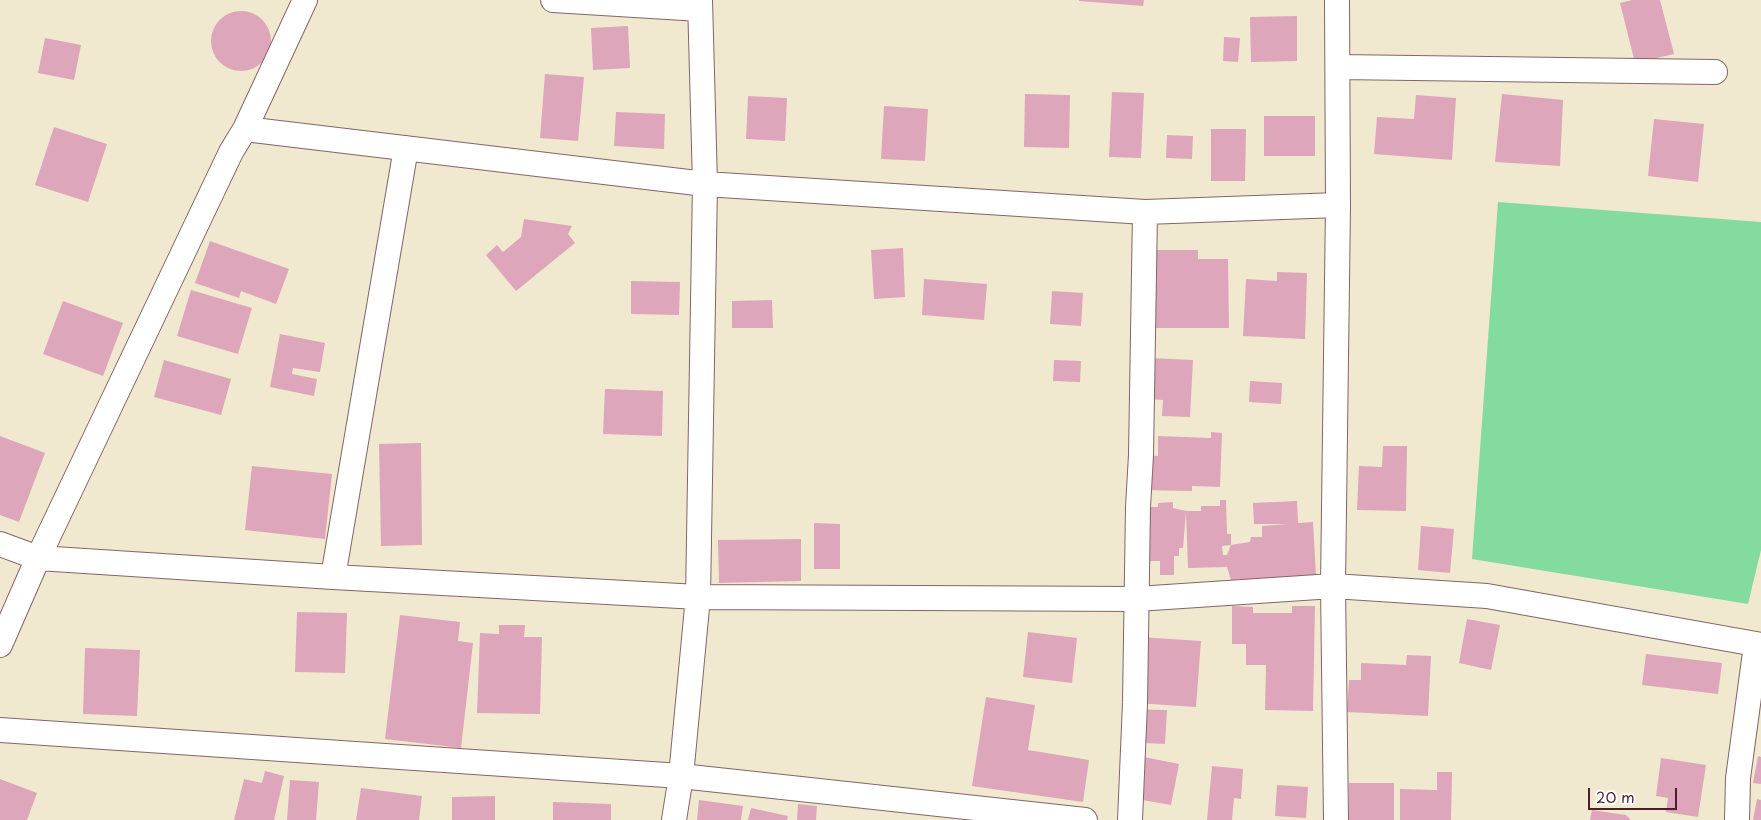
<!DOCTYPE html>
<html>
<head>
<meta charset="utf-8">
<style>
	body { margin:0 }
	#map { position:relative; width:1761px; height:820px; overflow:hidden; background:#f1e8d0; font-family:"Playpen Sans",sans-serif }
	canvas { display:block }
	.scale { position:absolute; left:1588px; top:788px; width:89px; height:22px; box-sizing:border-box; border:2px solid #4a1f2b; border-top:0; padding-left:6px; font-size:15px; line-height:18px; white-space:nowrap; color:#4a1f2b; -webkit-text-stroke:4px #fff; paint-order:stroke }
</style>
</head>
<body>
<div id="map">
<canvas width="1761" height="820"></canvas>
<div class="scale">20 m</div>
</div>
<script>
const ctx = document.querySelector('canvas').getContext('2d');
ctx.lineJoin = 'round';
function fill(path, color) { ctx.fillStyle = color; ctx.fill(path, 'evenodd'); }
const toPath = rows => new Path2D(rows.map(r => 'M' + r).join(''));
function stroke(path, color, width, dash) { ctx.strokeStyle = color; ctx.lineWidth = width; ctx.lineCap = dash ? 'butt' : 'round'; ctx.setLineDash(dash || []); ctx.stroke(path); }
fill(toPath([
	[1498,202,1761,222,1761,550,1748,604,1472,559]
]), '#84db9f');
fill(toPath([
	[1079,0,1144,0,1143,6,1079,1],
	[1632,0,1660,0,1674,54,1635,63,1620,3],
	'211 41a30 30 0 1 1 60 0a30 30 0 1 1-60 0Z',
	[1297,16,1297,61,1251,62,1250,17],
	[628,26,630,68,593,70,591,28],
	[1224,37,1240,38,1238,62,1223,61],
	[45,38,81,45,74,80,38,73],
	[545,74,584,77,578,141,540,138],
	[1112,92,1144,93,1141,158,1109,157],
	[1025,94,1070,95,1069,148,1024,147],
	[1502,94,1563,100,1560,166,1495,162],
	[1416,95,1456,98,1452,160,1374,154,1377,117,1414,119],
	[748,96,787,98,785,141,746,139],
	[884,106,928,109,925,161,881,159],
	[616,112,665,114,664,149,614,146],
	[1264,116,1315,116,1315,156,1264,156],
	[1654,119,1704,124,1698,182,1648,176],
	[54,127,107,144,88,202,35,185],
	[1211,129,1246,129,1245,181,1211,181],
	[1167,135,1193,136,1192,159,1166,158],
	[524,219,572,226,568,234,575,243,516,291,486,255,497,245,503,252,521,237],
	[210,241,289,269,276,304,241,291,239,298,195,283],
	[903,248,905,297,874,299,871,250],
	[1151,250,1198,250,1198,259,1228,259,1229,328,1151,328],
	[1277,272,1307,273,1305,339,1243,336,1246,279,1277,281],
	[924,279,987,284,984,320,922,315],
	[631,281,680,282,679,315,631,314],
	[191,290,252,308,238,354,177,336],
	[1052,291,1083,293,1081,326,1050,324],
	[772,300,773,328,732,328,732,301],
	[63,301,123,323,103,376,43,354],
	[280,334,325,343,320,372,293,368,292,374,317,379,314,396,270,387],
	[1149,358,1193,360,1190,417,1162,416,1163,400,1147,399],
	[164,360,231,379,221,415,154,397],
	[1054,360,1081,361,1080,382,1053,381],
	[1250,381,1282,383,1281,404,1249,402],
	[605,389,663,391,662,436,603,434],
	[1211,432,1222,433,1220,487,1192,486,1192,491,1140,490,1141,455,1158,456,1158,436,1211,438],
	[0,436,45,453,19,522,0,515],
	[421,443,422,545,381,546,379,444],
	[1383,446,1407,446,1406,511,1357,510,1359,466,1382,467],
	[252,466,332,474,325,539,245,530],
	[1220,500,1226,500,1227,534,1231,534,1231,545,1222,546,1223,555,1227,555,1231,545,1250,542,1251,537,1262,537,1262,526,1288,524,1254,524,1253,503,1297,501,1298,523,1313,522,1316,575,1231,580,1227,567,1188,568,1186,512,1183,548,1179,548,1179,556,1174,556,1174,575,1160,575,1160,561,1138,561,1138,507,1158,507,1158,503,1173,502,1173,508,1186,511,1201,511,1201,506,1220,506],
	[814,523,840,524,840,569,814,569],
	[1421,526,1454,529,1450,573,1418,570],
	[801,539,801,581,719,583,718,540],
	[1232,606,1253,607,1253,613,1292,613,1292,606,1315,606,1313,711,1265,710,1266,665,1246,665,1246,644,1232,644],
	[297,612,347,613,345,673,295,672],
	[400,615,460,622,458,641,473,643,461,748,385,739],
	[1467,619,1500,625,1491,670,1459,663],
	[499,625,525,625,524,637,542,637,540,714,477,713,480,633,499,634],
	[1028,632,1077,638,1072,683,1023,677],
	[1140,637,1201,641,1196,707,1135,703],
	[85,648,140,650,137,716,83,714],
	[1646,654,1722,663,1718,694,1642,685],
	[1407,655,1431,656,1428,716,1347,712,1349,680,1361,680,1361,663,1406,665],
	[986,697,1035,705,1028,750,1089,760,1083,802,972,786],
	[1126,709,1167,710,1165,744,1124,742],
	[1139,756,1179,764,1171,805,1131,798],
	[1758,756,1761,757,1761,784,1753,783],
	[1661,758,1706,765,1698,817,1666,812,1668,798,1656,796],
	[1212,766,1243,769,1241,799,1234,798,1232,820,1207,820],
	[265,771,284,776,274,820,234,820,244,779,262,783],
	[1437,772,1452,772,1451,820,1400,820,1400,789,1437,790],
	[0,779,37,793,27,820,0,820],
	[290,780,319,782,316,820,287,820],
	[1349,783,1394,783,1394,820,1349,820],
	[1277,785,1308,787,1306,818,1275,816],
	[361,788,422,796,419,820,356,820],
	[495,796,495,820,452,820,452,797],
	[1757,799,1761,800,1761,820,1753,820],
	[699,800,743,806,741,820,697,820],
	[553,802,611,804,611,820,553,820],
	[798,804,817,806,816,820,797,820],
	[751,808,788,816,787,820,748,820],
	[1592,810,1626,815,1631,820,1590,820]
]), '#dea6bb');
const street = toPath([
	[553,0,700,9],
	[1338,67,1715,72],
	[245,129,305,0],
	[0,544,38,558,333,577,698,597,1137,599,1333,586,1487,596,1761,645],
	[333,577,406,148],
	[0,645,38,558,231,152,245,129,705,184,1145,212,1338,205],
	[0,730,681,776,1085,820],
	[674,820,681,776,698,597,705,184,700,0],
	[1130,820,1135,703,1138,507,1141,455,1145,212],
	[1336,820,1333,586,1338,205,1337,0],
	[1737,820,1738,778,1756,645]
]);
stroke(street, '#846565', 26);
stroke(street, '#fff', 24);
</script>
</body>
</html>
